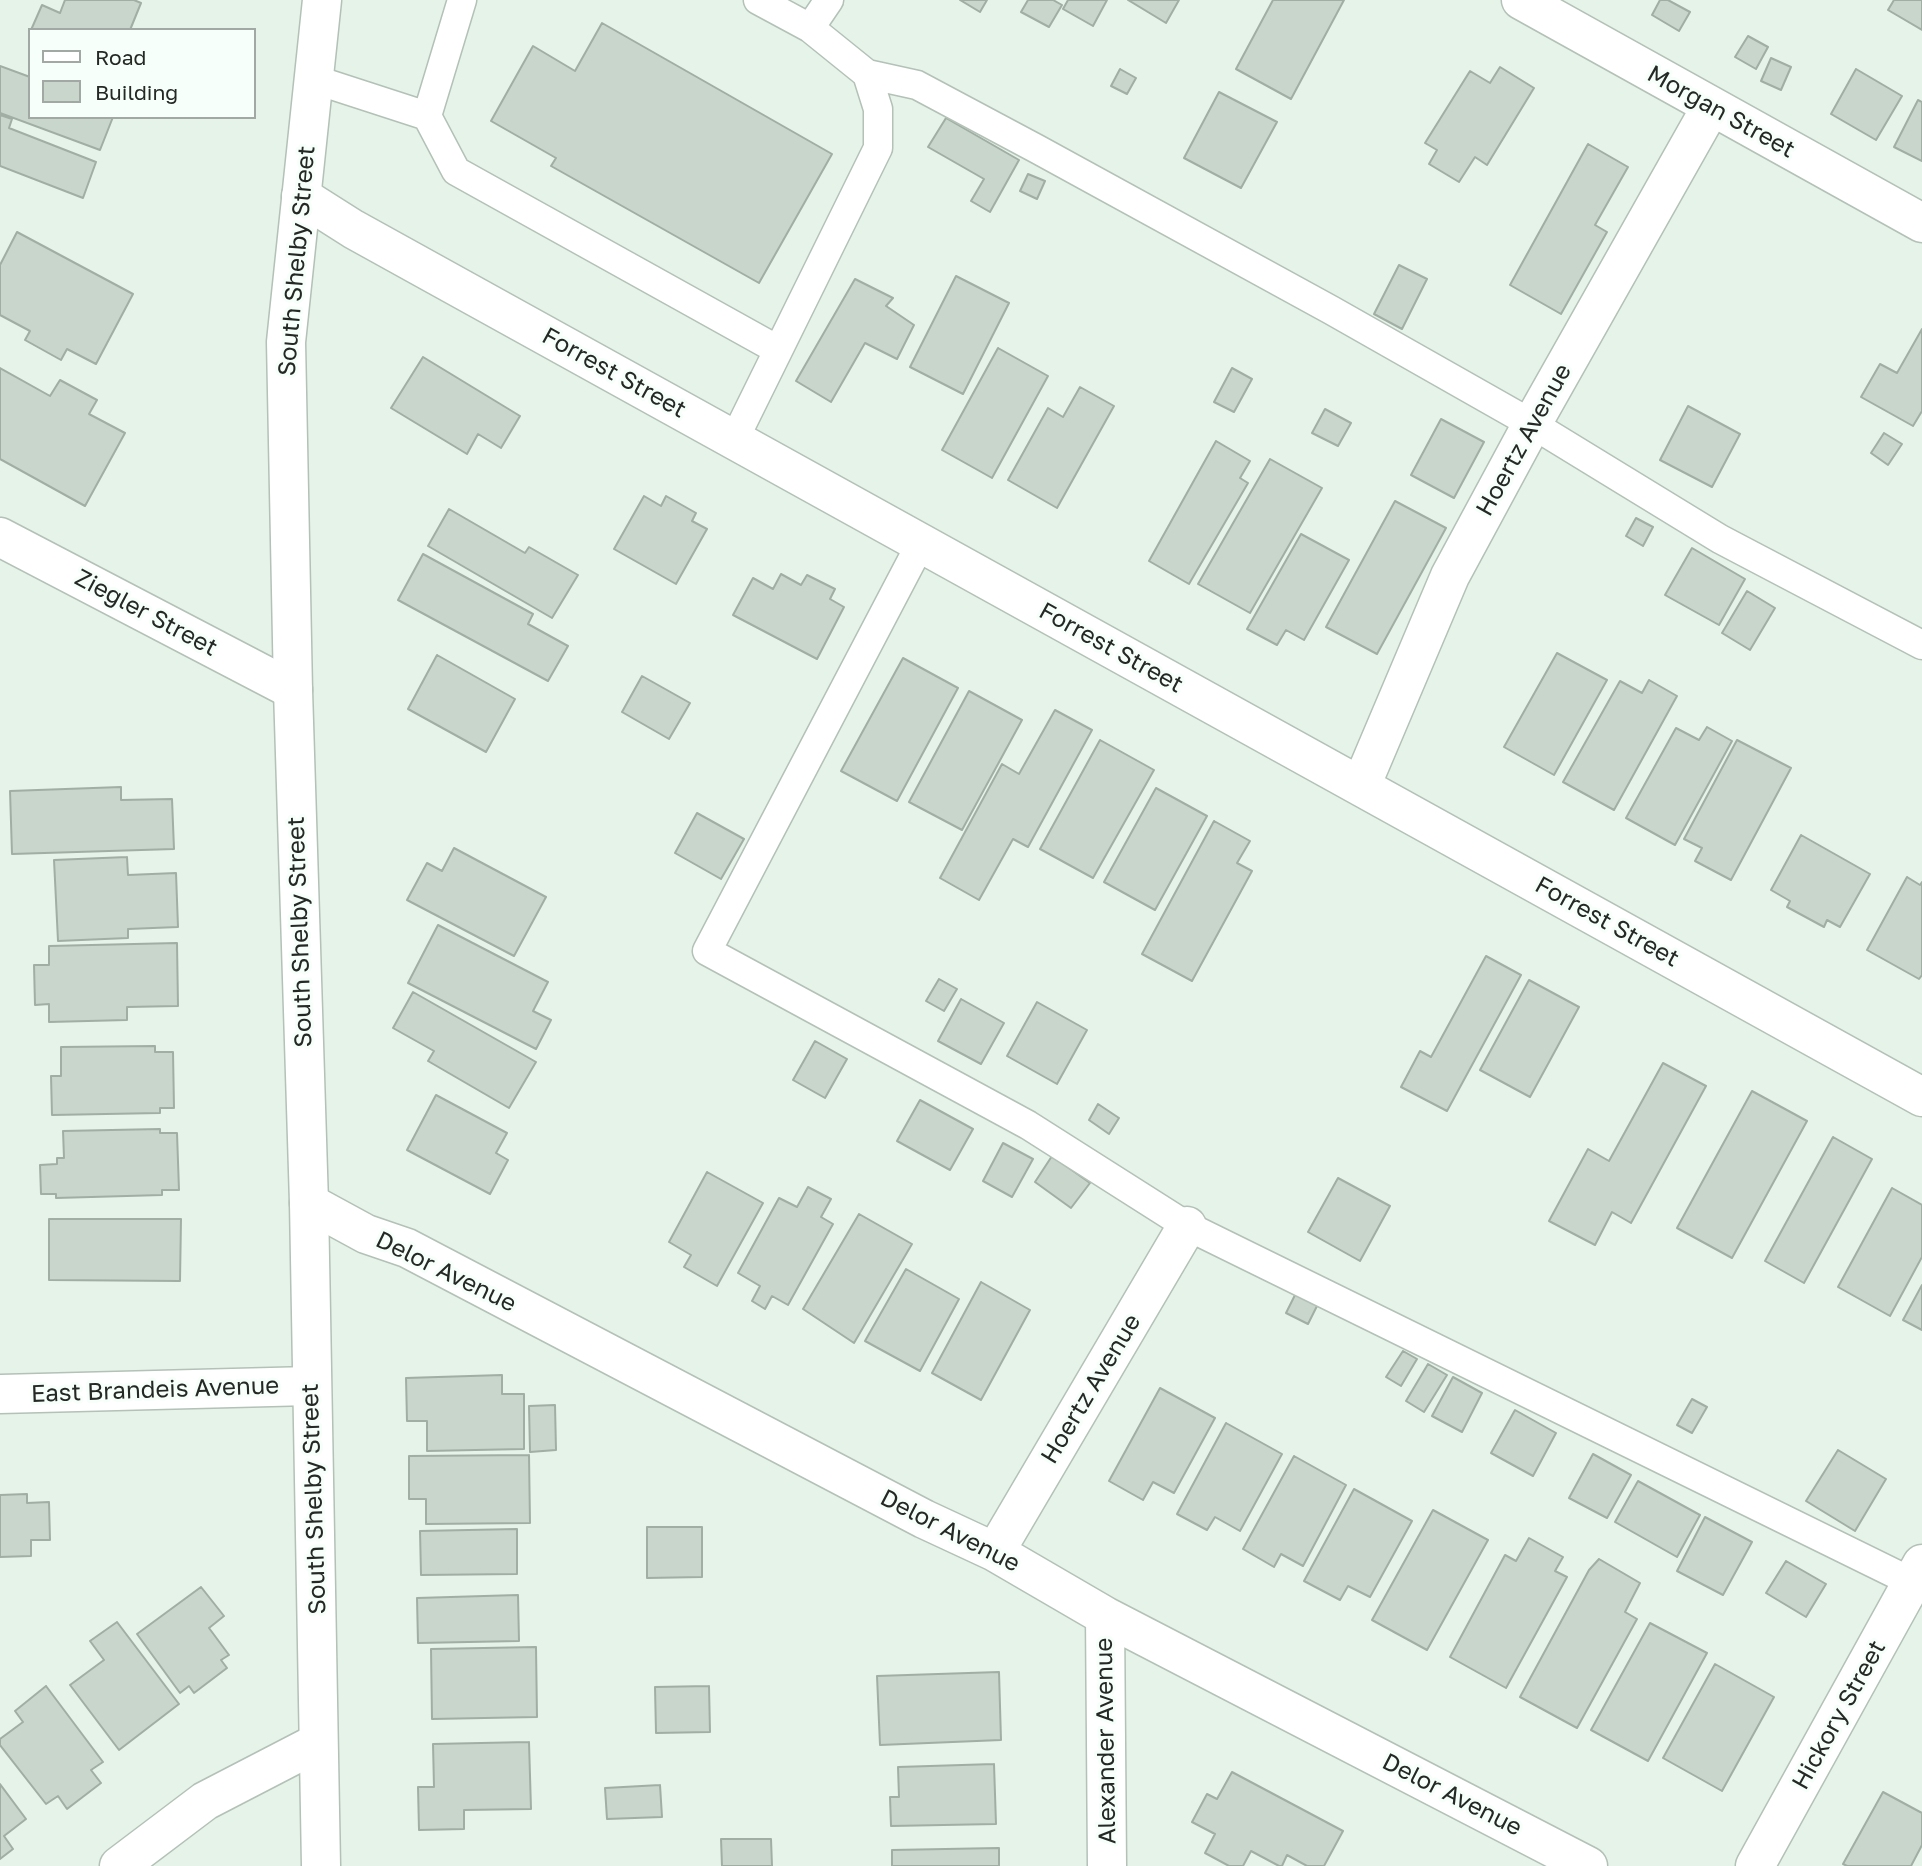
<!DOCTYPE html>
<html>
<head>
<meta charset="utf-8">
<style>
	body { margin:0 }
	#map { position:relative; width:1922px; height:1866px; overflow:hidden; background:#e5f3e9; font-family:"Golos Text",sans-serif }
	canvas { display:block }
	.legend { position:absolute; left:28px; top:28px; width:228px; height:91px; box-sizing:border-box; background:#f6fff9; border:2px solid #a2a9a4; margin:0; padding:9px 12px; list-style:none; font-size:21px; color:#242925 }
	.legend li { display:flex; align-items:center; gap:14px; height:35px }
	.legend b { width:35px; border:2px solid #a2a9a4 }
</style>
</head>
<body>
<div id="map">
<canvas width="1922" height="1866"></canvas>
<ul class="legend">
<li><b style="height:9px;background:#fff"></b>Road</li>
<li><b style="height:19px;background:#c8d6cb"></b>Building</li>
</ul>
</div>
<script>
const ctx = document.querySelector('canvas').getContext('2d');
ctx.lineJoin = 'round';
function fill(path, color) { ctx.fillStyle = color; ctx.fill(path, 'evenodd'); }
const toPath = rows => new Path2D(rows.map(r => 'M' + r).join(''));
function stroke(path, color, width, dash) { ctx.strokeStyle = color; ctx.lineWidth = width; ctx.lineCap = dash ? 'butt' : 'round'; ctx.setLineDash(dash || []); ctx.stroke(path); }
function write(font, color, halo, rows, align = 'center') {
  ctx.font = font + ' "Golos Text",sans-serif'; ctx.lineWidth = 6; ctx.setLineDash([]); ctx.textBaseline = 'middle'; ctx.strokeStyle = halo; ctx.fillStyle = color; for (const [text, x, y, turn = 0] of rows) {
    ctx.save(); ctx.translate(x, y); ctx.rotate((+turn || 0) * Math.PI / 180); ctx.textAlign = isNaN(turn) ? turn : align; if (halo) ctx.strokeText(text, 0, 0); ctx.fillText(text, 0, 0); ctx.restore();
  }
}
const building = toPath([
	[65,0,134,0,141,3,130,30,31,30,42,5,60,13,65,0],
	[960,0,987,0,980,12,960,0],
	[1028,0,1053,0,1062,5,1049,27,1021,12,1028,0],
	[1068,0,1107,0,1093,26,1063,9,1068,0],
	[1128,0,1179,0,1166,23,1128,0],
	[1273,0,1344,0,1291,99,1236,69,1273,0],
	[1660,0,1668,0,1690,12,1679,31,1652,15,1660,0],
	[1894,0,1922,0,1922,30,1888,10,1894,0],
	[602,23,832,154,759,283,551,166,556,158,491,121,533,46,575,71,602,23],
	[1748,36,1768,47,1756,69,1735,57,1748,36],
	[1771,58,1791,67,1781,90,1761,81,1771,58],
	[0,66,30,77,30,117,113,117,100,150,0,113,0,66],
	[1500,67,1534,88,1487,165,1475,157,1459,182,1429,164,1437,150,1425,143,1470,71,1490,83,1500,67],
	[1120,69,1136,78,1127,94,1111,86,1120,69],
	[1856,69,1902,96,1876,140,1831,114,1856,69],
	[1219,92,1277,122,1241,188,1184,158,1219,92],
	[1918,100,1922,102,1922,161,1894,147,1918,100],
	[0,115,12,119,9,128,96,162,83,198,0,166,0,115],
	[946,118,1019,160,990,212,971,201,984,179,928,147,946,118],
	[1588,144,1628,167,1595,225,1607,232,1561,314,1510,285,1588,144],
	[1028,174,1045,181,1037,199,1020,191,1028,174],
	[17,232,133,294,96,364,67,349,61,360,25,340,30,331,0,315,0,265,17,232],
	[1399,265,1427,279,1402,329,1374,314,1399,265],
	[956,276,1009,303,963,394,910,367,956,276],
	[855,279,893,298,886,306,914,325,897,359,865,343,831,402,796,381,855,279],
	[1922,329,1922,411,1913,426,1861,397,1880,364,1897,373,1922,329],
	[998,348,1048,376,992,478,942,450,998,348],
	[423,357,520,416,501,448,478,434,467,454,391,408,423,357],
	[0,368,50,396,60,380,97,400,89,414,125,433,85,506,0,459,0,368],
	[1232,368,1252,379,1234,412,1214,402,1232,368],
	[1080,387,1114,406,1057,508,1008,480,1048,408,1063,417,1080,387],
	[1688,406,1740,434,1712,487,1660,460,1688,406],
	[1325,409,1351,423,1338,446,1312,433,1325,409],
	[1441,419,1484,442,1454,498,1411,475,1441,419],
	[1884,433,1902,444,1888,465,1871,453,1884,433],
	[1216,441,1250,461,1240,478,1248,483,1189,584,1149,561,1216,441],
	[1270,459,1322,488,1250,613,1198,584,1270,459],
	[644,496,661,506,666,496,696,513,692,521,707,529,676,584,614,549,644,496],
	[1395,501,1446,528,1377,654,1326,627,1395,501],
	[449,509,525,553,529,547,578,575,552,618,428,546,449,509],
	[1636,518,1653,527,1643,546,1626,536,1636,518],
	[1301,534,1349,560,1304,640,1286,630,1277,645,1247,629,1301,534],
	[1692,548,1745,579,1719,625,1665,595,1692,548],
	[423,554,533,614,528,624,568,646,548,681,398,600,423,554],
	[781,574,801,585,807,575,835,589,830,599,844,607,817,659,733,615,753,578,773,589,781,574],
	[1747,591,1775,608,1750,650,1722,633,1747,591],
	[1557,653,1607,680,1554,775,1504,747,1557,653],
	[437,655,515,699,486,752,408,709,437,655],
	[903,658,958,688,897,801,841,771,903,658],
	[642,676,690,703,669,739,622,712,642,676],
	[1649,680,1677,696,1614,810,1563,782,1620,681,1642,693,1649,680],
	[969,691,1022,720,962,830,909,802,969,691],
	[1055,710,1092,730,1028,847,1013,839,979,900,940,878,1002,764,1019,774,1055,710],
	[1707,727,1732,741,1675,845,1626,818,1676,728,1699,740,1707,727],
	[1100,740,1154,770,1093,878,1040,849,1100,740],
	[1737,740,1791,768,1731,880,1695,861,1702,848,1684,839,1737,740],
	[121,787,121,800,172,799,174,849,12,854,10,791,121,787],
	[1156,788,1207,816,1155,910,1104,882,1156,788],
	[697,813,744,839,721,879,675,853,697,813],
	[1214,821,1250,841,1237,863,1252,871,1192,981,1142,954,1214,821],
	[1801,835,1870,874,1840,927,1827,920,1824,927,1787,907,1790,901,1771,890,1801,835],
	[454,848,546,897,514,956,407,900,427,863,442,871,454,848],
	[127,857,128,875,176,873,178,927,128,929,128,938,58,941,54,860,127,857],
	[1907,877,1920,885,1922,882,1922,975,1919,979,1867,950,1907,877],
	[438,925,548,982,533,1011,551,1020,536,1049,408,983,438,925],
	[177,943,178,1006,127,1007,127,1020,49,1022,49,1004,35,1005,34,965,49,965,49,946,177,943],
	[1486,956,1521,975,1447,1111,1401,1087,1420,1051,1431,1057,1486,956],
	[939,979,957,989,944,1011,926,1001,939,979],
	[1529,980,1579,1007,1530,1097,1480,1070,1529,980],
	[413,992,536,1062,509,1108,428,1061,434,1051,393,1028,413,992],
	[961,999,1004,1023,981,1064,938,1041,961,999],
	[1037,1002,1087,1030,1057,1084,1007,1056,1037,1002],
	[815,1041,847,1059,825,1098,793,1080,815,1041],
	[155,1046,155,1052,173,1052,174,1108,160,1108,160,1113,52,1115,51,1076,61,1076,61,1047,155,1046],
	[1663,1063,1706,1086,1631,1223,1612,1212,1595,1245,1549,1221,1588,1149,1609,1161,1663,1063],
	[1752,1091,1807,1121,1732,1258,1677,1228,1752,1091],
	[436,1095,507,1133,496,1153,508,1160,490,1194,407,1150,436,1095],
	[920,1100,973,1129,950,1170,897,1141,920,1100],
	[1098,1104,1119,1118,1109,1134,1089,1120,1098,1104],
	[160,1129,160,1133,177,1133,179,1190,162,1190,162,1195,56,1198,56,1194,41,1194,40,1165,57,1164,57,1158,64,1158,63,1131,160,1129],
	[1833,1137,1872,1159,1804,1283,1765,1261,1833,1137],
	[1003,1143,1033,1159,1012,1197,983,1181,1003,1143],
	[1052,1156,1090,1183,1071,1208,1035,1182,1052,1156],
	[707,1172,763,1203,717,1286,684,1267,691,1255,669,1242,707,1172],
	[1338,1178,1390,1206,1360,1261,1308,1232,1338,1178],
	[808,1187,831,1199,821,1217,833,1224,788,1305,772,1296,765,1309,752,1301,760,1286,738,1273,779,1198,797,1207,808,1187],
	[1892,1188,1922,1205,1922,1257,1890,1316,1838,1287,1892,1188],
	[859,1214,912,1244,854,1343,803,1309,859,1214],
	[49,1219,181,1219,180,1281,49,1280,49,1219],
	[906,1269,959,1299,920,1371,865,1341,906,1269],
	[981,1282,1030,1310,981,1400,932,1373,981,1282],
	[1922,1285,1922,1330,1903,1320,1922,1285],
	[1297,1291,1319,1302,1308,1324,1286,1313,1297,1291],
	[1403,1351,1417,1359,1401,1386,1386,1377,1403,1351],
	[1428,1364,1447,1375,1424,1412,1406,1401,1428,1364],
	[502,1375,502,1394,524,1394,524,1449,427,1451,427,1421,407,1421,406,1378,502,1375],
	[1453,1377,1482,1393,1462,1432,1432,1416,1453,1377],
	[1160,1388,1215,1418,1174,1493,1153,1482,1143,1500,1109,1481,1160,1388],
	[1692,1399,1707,1407,1692,1433,1677,1425,1692,1399],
	[555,1405,556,1450,530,1452,529,1406,555,1405],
	[1515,1410,1556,1433,1533,1476,1491,1453,1515,1410],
	[1226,1423,1282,1454,1240,1531,1215,1517,1207,1530,1177,1514,1226,1423],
	[1838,1450,1886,1479,1855,1531,1806,1501,1838,1450],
	[1593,1454,1631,1475,1607,1518,1569,1498,1593,1454],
	[529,1455,530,1523,426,1524,426,1499,409,1499,409,1456,529,1455],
	[1294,1456,1346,1485,1303,1566,1281,1554,1274,1567,1243,1549,1294,1456],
	[1638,1481,1700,1515,1677,1557,1615,1522,1638,1481],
	[1354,1489,1412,1521,1370,1597,1348,1586,1340,1600,1304,1581,1354,1489],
	[27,1494,27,1503,49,1502,50,1540,31,1540,31,1556,0,1557,0,1495,27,1494],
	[1433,1510,1488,1540,1427,1650,1372,1620,1433,1510],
	[1705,1517,1752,1542,1723,1595,1677,1571,1705,1517],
	[647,1527,702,1527,702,1577,647,1578,647,1527],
	[517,1529,517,1574,421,1575,420,1531,517,1529],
	[1529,1538,1563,1557,1555,1571,1567,1577,1506,1688,1450,1657,1505,1555,1516,1561,1529,1538],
	[1599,1559,1640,1583,1625,1612,1637,1619,1577,1728,1520,1697,1589,1570,1599,1559],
	[1786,1561,1826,1584,1806,1617,1766,1593,1786,1561],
	[201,1587,224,1616,209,1628,229,1655,221,1660,227,1668,194,1693,189,1686,180,1693,137,1634,201,1587],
	[518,1595,519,1641,418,1643,417,1598,518,1595],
	[117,1622,179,1704,119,1750,70,1685,104,1660,90,1641,117,1622],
	[1650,1623,1707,1653,1648,1761,1591,1730,1650,1623],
	[536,1647,537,1717,432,1719,431,1649,536,1647],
	[1715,1664,1774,1697,1722,1791,1663,1758,1715,1664],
	[999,1672,1001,1740,880,1745,877,1676,999,1672],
	[46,1686,103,1762,91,1770,101,1783,67,1809,58,1796,46,1804,0,1745,0,1739,23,1722,15,1711,46,1686],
	[709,1686,710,1732,656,1733,655,1687,709,1686],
	[529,1742,531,1809,464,1810,464,1829,419,1830,418,1787,434,1787,433,1744,529,1742],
	[994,1764,996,1824,891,1826,890,1797,899,1797,898,1767,994,1764],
	[1232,1772,1343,1831,1324,1866,1307,1866,1287,1855,1282,1866,1279,1866,1251,1851,1243,1866,1229,1866,1205,1853,1215,1834,1192,1822,1207,1794,1217,1799,1232,1772],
	[0,1784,26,1819,4,1836,13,1849,0,1859,0,1784],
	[660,1785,662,1817,607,1819,605,1788,660,1785],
	[1883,1792,1922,1813,1922,1845,1911,1866,1847,1866,1843,1864,1883,1792],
	[721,1839,771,1839,772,1866,722,1866,721,1839],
	[999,1848,999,1866,892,1866,892,1850,999,1848]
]);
fill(building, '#c8d6cb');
stroke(building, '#a0aea4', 2);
const lane = toPath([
	[810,28,829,0],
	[867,74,917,85,1037,149,1331,310,1532,424,1720,539,1922,645],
	[313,79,427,116,462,0],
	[427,116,456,171,778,350],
	[734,440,878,148,878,109,867,74,810,28,758,0],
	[921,543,707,951,1028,1125,1187,1226,1922,1587]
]);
const street = toPath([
	[1521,0,1922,223],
	[301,196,353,229,1922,1097],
	[0,537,293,690],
	[1361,786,1450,576,1532,424,1711,107],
	[309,1203,366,1234,407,1248,924,1519,995,1552,1105,1616,1588,1866],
	[0,1394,310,1386],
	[995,1552,1187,1226],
	[1105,1616,1107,1866],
	[119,1866,205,1801,317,1743],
	[1755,1866,1922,1564]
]);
const secondary = toPath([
	[321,1866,309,1203,293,690,286,342,322,0]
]);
stroke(lane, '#b3c1b7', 31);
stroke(street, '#b3c1b7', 41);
stroke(secondary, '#b3c1b7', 41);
stroke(lane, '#fff', 28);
stroke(street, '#fff', 38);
stroke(secondary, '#fff', 38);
write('24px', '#242925', '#f6fff9', [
	["Morgan Street",1721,112,29],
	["South Shelby Street",297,261,-85],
	["Forrest Street",614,373,29],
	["Hoertz Avenue",1524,440,-61],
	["Ziegler Street",146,613,28],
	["Forrest Street",1111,648,29],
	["Forrest Street",1607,922,29],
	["South Shelby Street",300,932,-92],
	["Delor Avenue",446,1272,26],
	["Hoertz Avenue",1091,1389,-59],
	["East Brandeis Avenue",155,1390,-2],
	["South Shelby Street",314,1499,-92],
	["Delor Avenue",950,1531,27],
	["Hickory Street",1839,1715,-61],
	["Alexander Avenue",1106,1741,-91],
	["Delor Avenue",1452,1795,27]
]);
</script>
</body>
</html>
